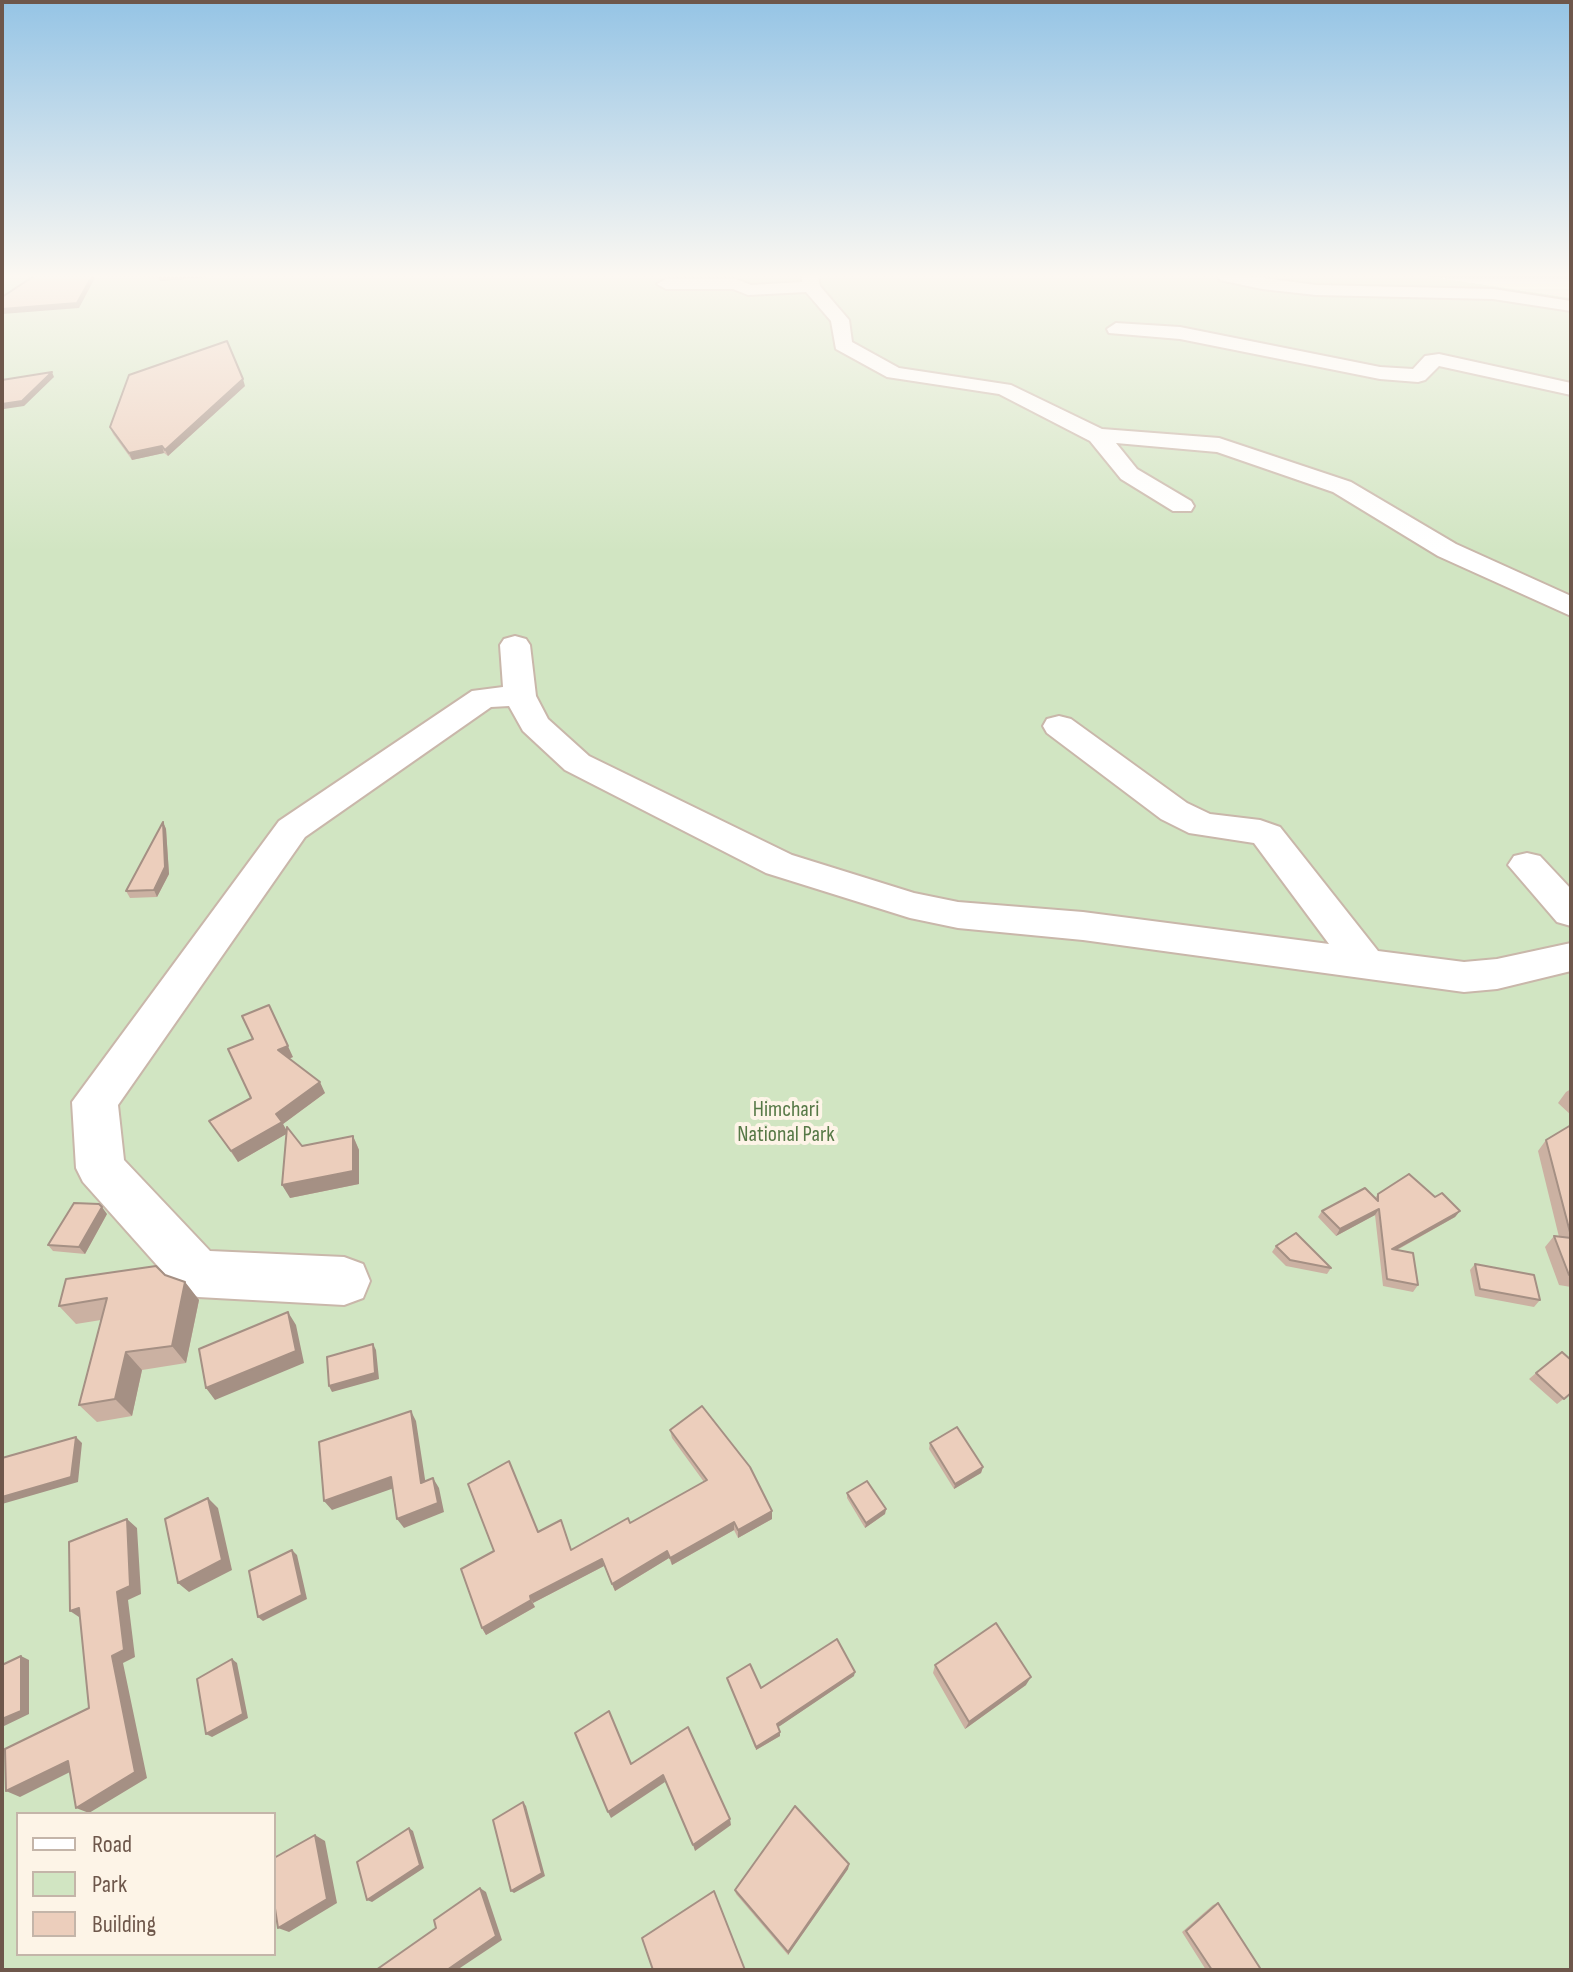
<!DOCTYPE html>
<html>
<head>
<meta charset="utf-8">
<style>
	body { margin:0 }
	#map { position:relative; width:1573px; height:1972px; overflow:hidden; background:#f9f0e2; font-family:"Sofia Sans Condensed",sans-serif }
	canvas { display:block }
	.frame { position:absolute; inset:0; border:4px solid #6e574b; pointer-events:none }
	.legend { position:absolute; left:16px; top:1812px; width:260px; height:144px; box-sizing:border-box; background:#fdf4e7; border:2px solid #c4b5a9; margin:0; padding:10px 14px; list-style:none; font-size:24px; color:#6e574b }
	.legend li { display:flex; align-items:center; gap:16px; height:40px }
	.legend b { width:40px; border:2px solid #c4b5a9 }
</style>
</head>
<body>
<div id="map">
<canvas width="1573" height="1972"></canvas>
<div class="frame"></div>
<ul class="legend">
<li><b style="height:10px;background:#fff"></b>Road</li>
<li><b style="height:22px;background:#d1e5c2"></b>Park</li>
<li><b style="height:22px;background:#eccebc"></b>Building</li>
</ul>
</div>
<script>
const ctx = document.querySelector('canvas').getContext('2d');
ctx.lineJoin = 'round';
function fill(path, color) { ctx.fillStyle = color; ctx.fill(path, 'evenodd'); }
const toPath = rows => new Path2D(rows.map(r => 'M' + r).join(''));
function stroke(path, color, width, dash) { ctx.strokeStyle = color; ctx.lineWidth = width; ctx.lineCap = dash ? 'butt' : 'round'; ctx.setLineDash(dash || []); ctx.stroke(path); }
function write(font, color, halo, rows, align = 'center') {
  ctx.font = font + ' "Sofia Sans Condensed",sans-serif'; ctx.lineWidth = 8; ctx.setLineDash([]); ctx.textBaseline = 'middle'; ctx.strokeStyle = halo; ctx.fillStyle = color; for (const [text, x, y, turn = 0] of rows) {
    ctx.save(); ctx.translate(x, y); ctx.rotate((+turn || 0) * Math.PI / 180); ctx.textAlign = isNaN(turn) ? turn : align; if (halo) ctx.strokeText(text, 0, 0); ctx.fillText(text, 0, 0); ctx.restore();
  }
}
fill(toPath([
	[2,276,1426,276,1571,298,1571,1970,2,1970],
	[18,1814,274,1814,274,1954,18,1954]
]), '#d1e5c2');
const minor = toPath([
	[802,276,818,276,820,286,849,320,852,342,899,368,1011,385,1102,429,1219,438,1351,482,1456,544,1571,596,1571,616,1438,556,1333,492,1217,452,1116,443,1137,469,1191,501,1194,506,1191,511,1173,511,1121,479,1090,441,999,394,887,377,836,349,831,321,806,292,748,295,733,289,666,289,657,284,666,279,736,279,751,285,802,282,802,276],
	[1218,276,1249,276,1316,285,1493,289,1571,301,1571,311,1493,299,1316,295,1262,289,1220,280,1218,276],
	[1116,323,1180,327,1380,367,1413,369,1425,356,1439,354,1571,383,1571,395,1439,366,1425,380,1418,382,1380,379,1180,339,1109,333,1107,329,1116,323],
	[515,636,526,639,530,645,536,696,548,719,589,756,792,855,914,893,958,902,1083,912,1329,944,1254,843,1189,833,1161,819,1047,733,1043,726,1047,719,1059,716,1071,719,1187,803,1210,814,1260,820,1280,827,1378,951,1464,962,1497,959,1571,943,1571,971,1497,989,1464,992,1083,940,958,928,910,918,766,873,565,770,523,731,509,706,491,707,305,837,118,1105,124,1160,210,1251,344,1257,363,1264,370,1281,363,1298,344,1305,198,1297,180,1291,83,1182,76,1168,72,1102,279,821,472,691,503,687,500,645,504,639,515,636],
	[1527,853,1540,856,1571,889,1571,926,1557,922,1508,865,1514,856,1527,853]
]);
stroke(minor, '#c9b7aa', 4);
fill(minor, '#fff');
fill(toPath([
	[110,276,208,276,208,277,160,281,159,278],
	[245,386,168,456,164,453,132,460,113,434,110,427],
	[163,822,166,829,169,874,157,897,130,898,126,891],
	[228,1049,293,1057,289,1059,325,1093,283,1124,286,1130,302,1146,353,1136,359,1150,359,1184,290,1198,286,1134,238,1162,209,1121,251,1098],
	[1571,1089,1571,1115,1558,1103,1566,1092],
	[1571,1125,1571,1287,1559,1285,1545,1247,1554,1236,1559,1237,1538,1151,1546,1140],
	[1378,1194,1435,1197,1460,1211,1455,1217,1397,1250,1418,1285,1413,1292,1383,1286,1375,1215,1336,1236,1318,1217,1322,1211,1375,1198],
	[107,1214,85,1254,53,1251,48,1245],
	[1276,1246,1331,1268,1327,1274,1286,1266,1272,1252],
	[1475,1264,1540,1300,1534,1307,1475,1296,1470,1270],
	[165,1275,185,1282,199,1300,186,1363,142,1370,132,1416,97,1422,79,1405,101,1320,76,1324,59,1306],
	[1536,1373,1571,1393,1557,1404,1529,1379],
	[670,1430,772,1511,772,1519,738,1538,734,1530,672,1565,669,1558,615,1591,604,1566,533,1603,535,1607,486,1635,482,1628,538,1531,572,1550,630,1523,704,1482,672,1438],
	[930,1443,983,1467,981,1473,954,1489,929,1449],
	[847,1493,886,1509,885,1514,865,1528,847,1498],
	[935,1665,1026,1685,965,1729,933,1673],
	[854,1676,778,1727,780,1736,756,1750,727,1678,761,1688],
	[849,1864,848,1869,788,1955,736,1894,735,1890],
	[1218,1903,1258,1970,1206,1970,1182,1932,1213,1905]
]), '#cbb1a2');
fill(toPath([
	[92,276,96,276,79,308,2,314,2,309],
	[169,276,208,276,208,277,160,281,158,277],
	[52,372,54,377,24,406,4,409,2,404],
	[243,379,245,386,168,456,165,450],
	[162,446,164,453,132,460,129,453],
	[163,822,166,829,169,874,157,897,154,890],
	[274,1016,293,1057,283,1061,278,1050],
	[320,1082,325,1093,283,1124,288,1133,238,1162,231,1151,276,1114],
	[353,1136,359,1150,359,1184,290,1198,282,1185],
	[102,1207,107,1214,85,1254,79,1247],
	[1379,1209,1375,1215,1336,1236,1340,1229],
	[1460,1211,1455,1217,1387,1255,1392,1249],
	[185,1282,199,1300,186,1363,172,1346],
	[288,1312,296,1325,304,1363,215,1400,206,1388],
	[373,1344,376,1350,379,1379,332,1392,329,1386],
	[126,1352,142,1370,132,1416,115,1399],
	[411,1411,416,1421,427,1492,421,1483],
	[76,1437,82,1443,78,1482,2,1504,2,1497],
	[983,1467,981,1473,954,1489,955,1484],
	[391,1477,397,1487,332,1510,324,1501],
	[433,1478,439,1488,444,1512,404,1528,397,1519],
	[208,1498,218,1508,232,1570,189,1592,178,1583],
	[886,1509,885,1514,865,1528,866,1523],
	[772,1511,772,1519,738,1538,738,1530],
	[127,1519,137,1528,141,1594,128,1600,135,1657,123,1663,147,1778,89,1813,76,1808,112,1656,117,1592],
	[734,1522,734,1530,672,1565,670,1558],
	[292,1550,297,1555,307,1599,263,1621,258,1617],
	[667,1551,669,1558,615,1591,612,1584],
	[602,1559,604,1566,533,1603,530,1596],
	[531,1600,535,1607,486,1635,482,1628],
	[79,1608,82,1619,70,1611],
	[21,1656,29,1660,29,1714,2,1727,2,1719],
	[232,1659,237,1663,248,1718,212,1737,206,1734],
	[855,1672,854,1676,777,1728,777,1724],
	[1031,1677,1026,1685,965,1729,969,1722],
	[780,1732,780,1736,756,1750,756,1747],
	[68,1761,80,1767,20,1797,6,1791],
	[663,1775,665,1782,611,1818,608,1812],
	[523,1802,526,1806,545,1876,514,1893,511,1891],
	[730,1819,731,1825,695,1851,693,1845],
	[409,1828,413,1831,424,1868,372,1902,367,1900],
	[315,1835,325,1841,337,1903,289,1932,278,1928],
	[849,1864,848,1869,788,1955,788,1952],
	[480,1888,486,1892,502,1940,457,1970,447,1970]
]), '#a59084');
const building = toPath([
	[34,276,92,276,77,303,2,309,2,297,34,276],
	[227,341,243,379,165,450,162,446,129,453,110,427,129,375,227,341],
	[52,372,22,401,2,404,2,380,52,372],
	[163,822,165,867,154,890,126,891,163,822],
	[269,1005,288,1046,278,1050,320,1082,276,1114,282,1122,231,1151,209,1121,251,1098,228,1049,253,1039,242,1016,269,1005],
	[1571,1125,1571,1236,1546,1140,1571,1125],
	[287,1127,302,1146,353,1136,353,1171,282,1185,287,1127],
	[1409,1174,1435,1197,1442,1193,1460,1211,1392,1249,1413,1253,1418,1285,1387,1279,1379,1209,1340,1229,1322,1211,1365,1188,1378,1201,1378,1194,1409,1174],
	[74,1203,99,1204,102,1207,79,1247,48,1245,74,1203],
	[1296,1233,1331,1268,1290,1260,1276,1246,1296,1233],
	[1554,1236,1571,1238,1571,1275,1569,1275,1554,1236],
	[1475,1264,1534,1275,1540,1300,1480,1289,1475,1264],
	[156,1266,165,1275,185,1282,172,1346,126,1352,115,1399,79,1405,107,1298,59,1306,66,1279,156,1266],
	[288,1312,296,1351,206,1388,199,1349,288,1312],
	[373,1344,375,1373,329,1386,327,1357,373,1344],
	[1562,1352,1571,1360,1571,1393,1564,1399,1536,1373,1562,1352],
	[702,1406,750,1467,772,1511,738,1530,734,1522,670,1558,667,1551,612,1584,602,1559,530,1596,531,1600,482,1628,461,1569,494,1551,468,1484,509,1461,538,1532,561,1520,571,1550,628,1518,630,1523,707,1480,670,1430,702,1406],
	[411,1411,421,1483,433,1478,438,1503,397,1519,391,1477,324,1501,319,1442,411,1411],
	[957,1427,983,1467,955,1484,930,1443,957,1427],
	[76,1437,71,1477,2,1497,2,1458,76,1437],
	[867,1481,886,1509,866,1523,847,1493,867,1481],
	[208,1498,222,1560,178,1583,165,1519,208,1498],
	[127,1519,130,1586,117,1592,124,1650,112,1656,135,1772,76,1808,68,1761,6,1791,5,1749,89,1708,79,1608,70,1611,69,1542,127,1519],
	[292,1550,302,1595,258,1617,249,1571,292,1550],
	[996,1623,1031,1677,969,1722,935,1665,996,1623],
	[837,1639,855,1672,777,1724,780,1732,756,1747,727,1678,750,1664,761,1688,837,1639],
	[21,1656,21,1711,2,1719,2,1665,21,1656],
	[232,1659,243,1714,206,1734,197,1679,232,1659],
	[609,1711,631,1764,688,1727,730,1819,693,1845,663,1775,608,1812,575,1733,609,1711],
	[523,1802,542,1873,511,1891,493,1820,523,1802],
	[795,1806,849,1864,788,1952,735,1890,795,1806],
	[409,1828,420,1865,367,1900,357,1862,409,1828],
	[315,1835,327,1899,278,1928,274,1902,274,1858,315,1835],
	[480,1888,496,1936,447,1970,376,1970,436,1928,434,1920,480,1888],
	[714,1891,745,1970,653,1970,642,1938,714,1891],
	[1218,1903,1260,1968,1258,1970,1212,1970,1186,1931,1218,1903]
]);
fill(building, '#eccebc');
stroke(building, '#a59084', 2);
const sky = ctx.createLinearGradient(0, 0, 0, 552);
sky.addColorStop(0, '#95c4e5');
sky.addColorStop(0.5, '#fcf8f2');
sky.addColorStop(1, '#fcf8f200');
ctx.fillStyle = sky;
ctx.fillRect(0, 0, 1573, 552);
write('22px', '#577947', '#fdf4e7', [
	["Himchari",786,1110],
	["National Park",786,1135]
]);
</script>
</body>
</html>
